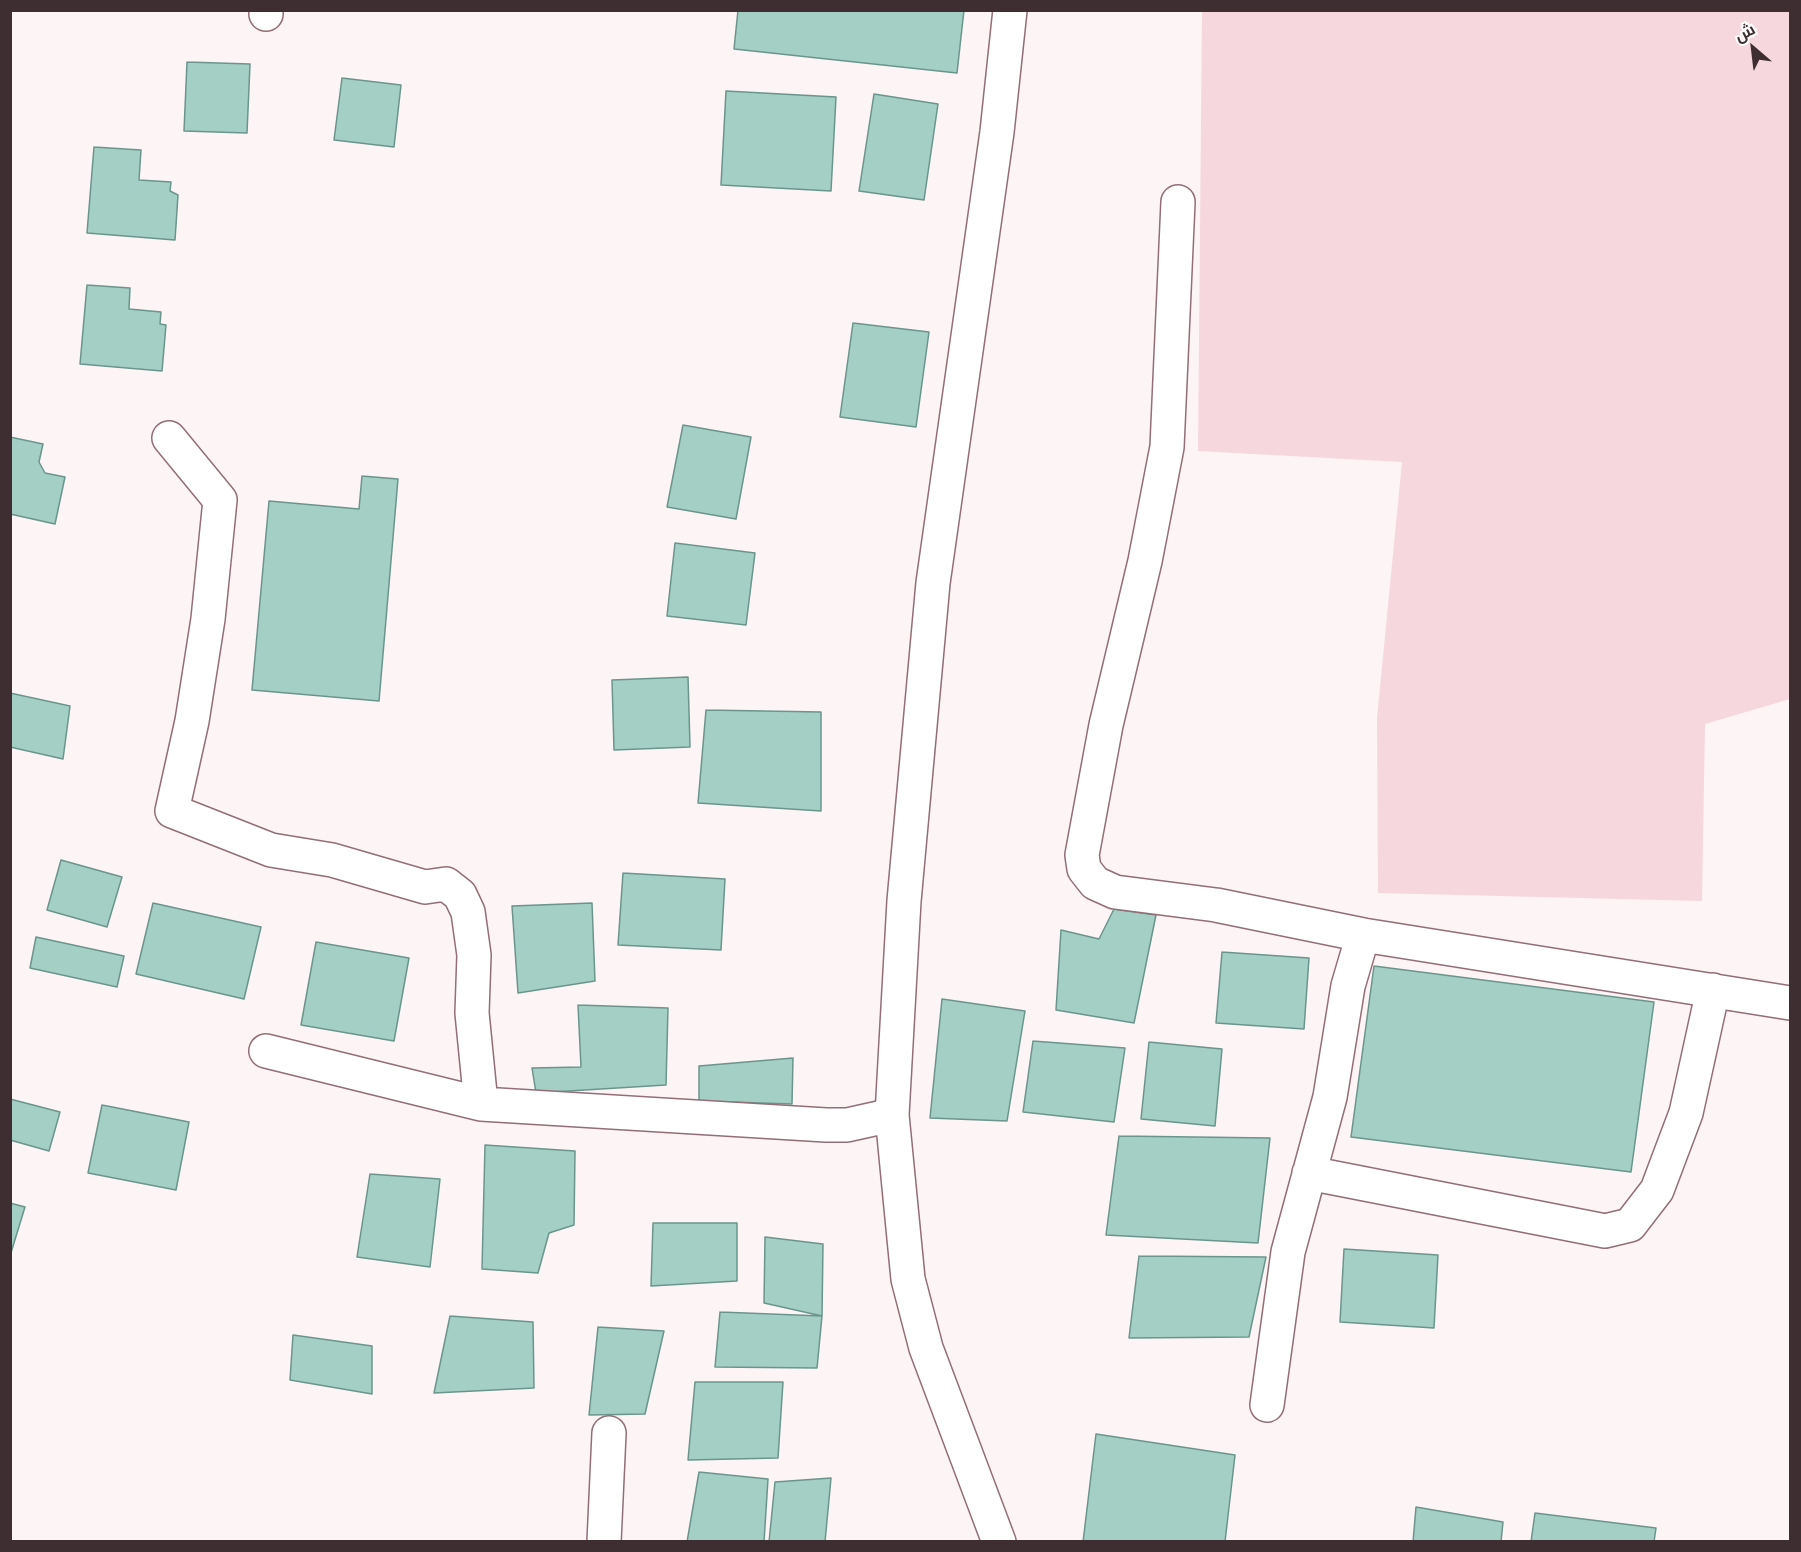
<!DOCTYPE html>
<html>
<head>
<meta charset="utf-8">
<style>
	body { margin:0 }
	#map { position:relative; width:1801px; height:1552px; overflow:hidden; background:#fdf4f6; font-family:"Open Sans",Cairo,sans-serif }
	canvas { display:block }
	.frame { position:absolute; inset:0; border:12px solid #3e2e32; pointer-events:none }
	.north { position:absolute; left:1723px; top:18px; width:60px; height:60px; -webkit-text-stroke:4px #fff; paint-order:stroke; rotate:332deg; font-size:16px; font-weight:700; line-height:24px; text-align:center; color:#3e2e32 }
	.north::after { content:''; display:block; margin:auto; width:21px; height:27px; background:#3e2e32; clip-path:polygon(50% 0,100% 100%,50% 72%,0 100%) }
</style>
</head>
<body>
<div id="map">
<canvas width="1801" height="1552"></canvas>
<div class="frame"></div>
<div class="north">ش</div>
</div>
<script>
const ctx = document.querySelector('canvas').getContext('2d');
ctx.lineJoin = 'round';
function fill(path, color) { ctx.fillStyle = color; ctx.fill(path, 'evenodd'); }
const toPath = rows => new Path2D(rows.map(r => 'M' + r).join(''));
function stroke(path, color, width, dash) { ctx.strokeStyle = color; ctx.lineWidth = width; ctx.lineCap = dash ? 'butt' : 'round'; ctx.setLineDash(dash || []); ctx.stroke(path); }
fill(toPath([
	[1202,11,1790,11,1790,699,1705,724,1702,901,1378,893,1377,718,1402,462,1198,451]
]), '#f6d7dd');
const building = toPath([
	[738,10,964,10,957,73,734,49,738,10],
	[187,62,250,64,247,133,184,131,187,62],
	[342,78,401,85,394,147,334,140,342,78],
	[726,91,836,97,831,191,721,185,726,91],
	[874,94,938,104,924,200,859,191,874,94],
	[94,147,141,150,139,180,171,182,170,191,178,195,175,240,87,233,94,147],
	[87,285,130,288,129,309,161,312,160,324,166,325,162,371,80,364,87,285],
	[853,323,929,332,916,427,840,417,853,323],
	[683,425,751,437,736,519,667,507,683,425],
	[10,437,43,444,39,462,45,473,65,477,55,524,10,514,10,437],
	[362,476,398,479,379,701,252,690,269,501,359,509,362,476],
	[675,543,755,553,746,625,667,616,675,543],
	[688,677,690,747,614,750,612,680,688,677],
	[10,693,70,706,63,759,10,747,10,693],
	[706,710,821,712,821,811,698,803,706,710],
	[61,860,122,877,107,927,47,910,61,860],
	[623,873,725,879,721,950,618,945,623,873],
	[153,903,261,927,244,999,136,974,153,903],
	[592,903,595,981,518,993,512,906,592,903],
	[1114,909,1156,915,1134,1023,1056,1010,1061,930,1099,939,1114,909],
	[36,937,124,956,117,987,30,968,36,937],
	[316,942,409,958,394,1041,301,1025,316,942],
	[1222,952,1309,958,1304,1029,1216,1023,1222,952],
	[1374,966,1654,1002,1631,1172,1351,1137,1374,966],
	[942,999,1025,1011,1007,1121,930,1118,942,999],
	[578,1005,668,1008,666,1085,536,1093,532,1068,581,1067,578,1005],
	[1033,1041,1125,1048,1114,1122,1023,1112,1033,1041],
	[1149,1042,1222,1049,1215,1126,1141,1119,1149,1042],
	[793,1058,792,1104,699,1101,699,1066,793,1058],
	[10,1099,60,1112,49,1151,10,1140,10,1099],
	[102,1105,189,1122,176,1190,88,1173,102,1105],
	[1119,1136,1270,1138,1258,1243,1106,1235,1119,1136],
	[485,1145,575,1151,574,1225,549,1233,538,1273,482,1269,485,1145],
	[370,1174,440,1179,430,1267,357,1257,370,1174],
	[10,1203,25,1207,10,1256,10,1203],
	[653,1223,737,1223,737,1281,651,1286,653,1223],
	[765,1237,823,1244,822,1316,764,1303,765,1237],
	[1344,1249,1438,1255,1434,1328,1340,1322,1344,1249],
	[1139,1256,1266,1257,1249,1337,1129,1338,1139,1256],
	[720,1312,822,1316,817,1368,715,1367,720,1312],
	[450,1316,533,1322,534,1388,434,1393,450,1316],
	[598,1327,664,1331,645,1414,589,1415,598,1327],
	[293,1335,372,1346,372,1394,290,1380,293,1335],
	[695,1382,783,1382,778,1458,688,1460,695,1382],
	[1096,1434,1235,1455,1225,1542,1083,1542,1096,1434],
	[699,1472,768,1479,764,1542,687,1542,699,1472],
	[831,1478,825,1542,769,1542,775,1482,831,1478],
	[1416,1507,1503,1522,1501,1542,1413,1542,1416,1507],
	[1535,1513,1656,1528,1654,1542,1531,1542,1535,1513]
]);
fill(building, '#a3cfc5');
stroke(building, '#6b958c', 1.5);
const minor = toPath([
	[266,14,266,10],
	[1178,202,1167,447,1145,561,1106,725,1082,855,1084,869,1095,883,1115,892,1216,905,1363,935,1348,986,1330,1097,1288,1252,1267,1405],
	[169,438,220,500,208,619,192,721,172,811,271,850,332,860,425,887,446,884,460,895,468,912,474,955,472,1013,481,1104],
	[1363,935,1790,1003],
	[266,1051,481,1104,826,1125,847,1125,892,1115],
	[1309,1173,1605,1231,1630,1225,1657,1190,1686,1113,1713,990],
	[604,1542,609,1433],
	[999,1542,926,1348,908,1279,892,1115,904,901,933,583,997,132,1010,10]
]);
stroke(minor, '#936e76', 36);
stroke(minor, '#fff', 33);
</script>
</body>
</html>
